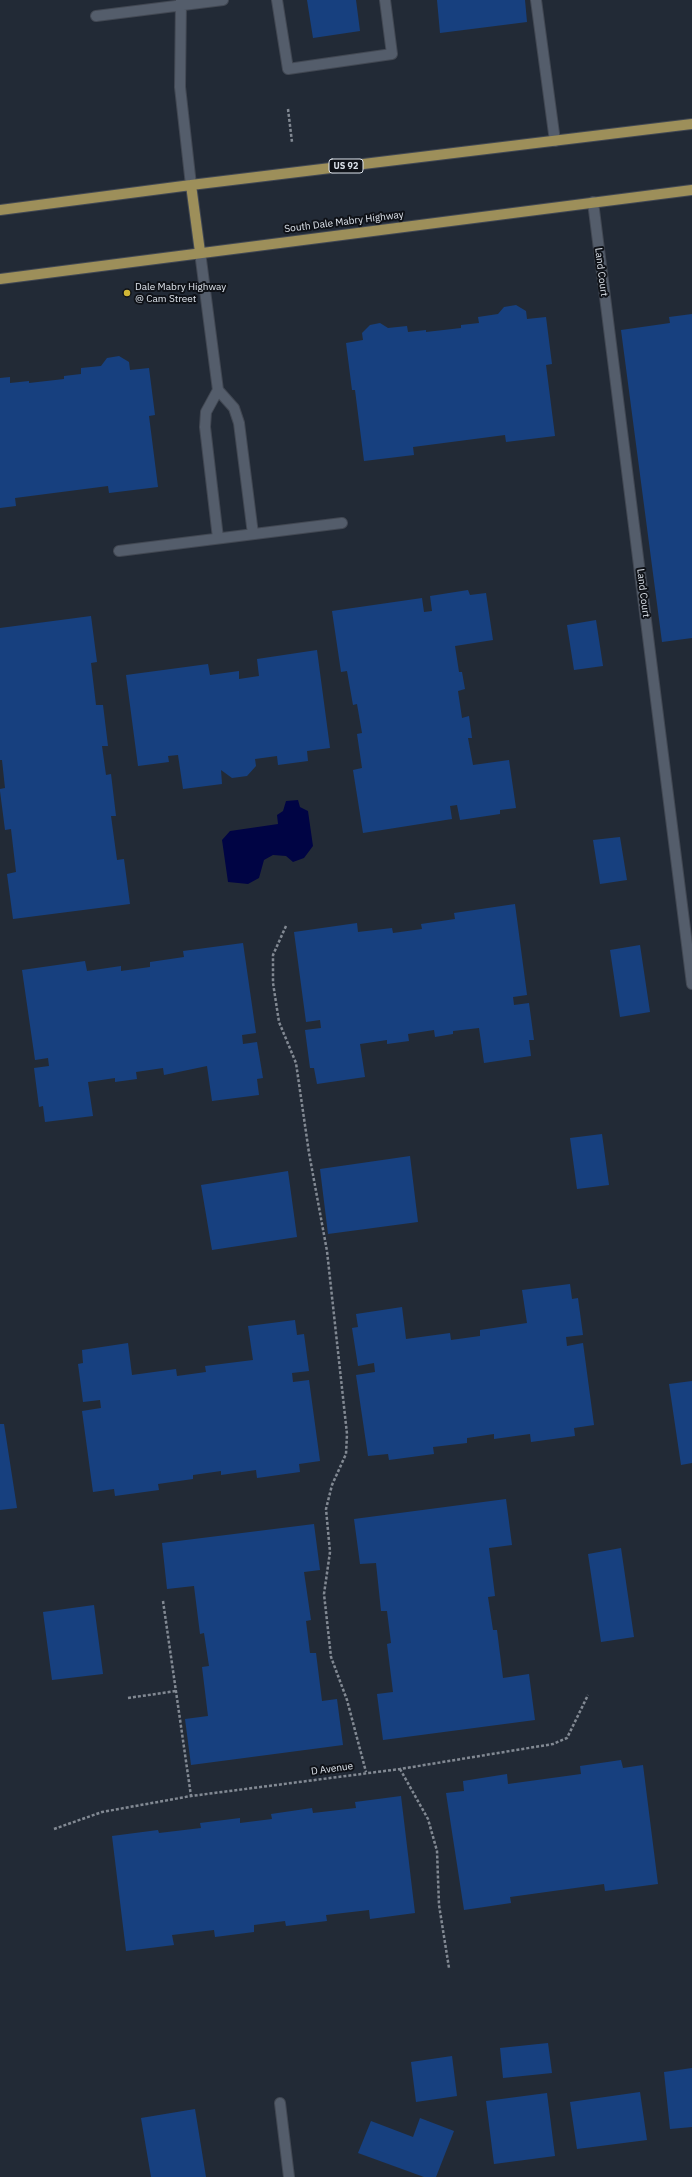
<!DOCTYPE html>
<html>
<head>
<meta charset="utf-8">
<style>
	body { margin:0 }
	canvas { display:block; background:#222a36 }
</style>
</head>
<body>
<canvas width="692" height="2177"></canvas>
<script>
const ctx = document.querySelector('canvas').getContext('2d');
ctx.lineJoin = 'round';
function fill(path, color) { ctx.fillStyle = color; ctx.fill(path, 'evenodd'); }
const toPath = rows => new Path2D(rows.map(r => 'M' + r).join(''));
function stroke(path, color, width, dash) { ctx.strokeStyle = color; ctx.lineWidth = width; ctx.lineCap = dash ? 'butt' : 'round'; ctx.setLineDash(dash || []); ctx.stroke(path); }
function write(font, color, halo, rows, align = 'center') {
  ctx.font = font + ' "IBM Plex Sans",sans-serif'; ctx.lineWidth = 4; ctx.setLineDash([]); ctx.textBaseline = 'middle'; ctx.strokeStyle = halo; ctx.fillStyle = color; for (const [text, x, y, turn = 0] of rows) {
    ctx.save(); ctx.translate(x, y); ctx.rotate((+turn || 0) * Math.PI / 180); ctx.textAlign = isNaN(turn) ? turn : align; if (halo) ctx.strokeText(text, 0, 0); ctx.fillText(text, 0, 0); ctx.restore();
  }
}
fill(toPath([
	[298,800,300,807,308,811,313,846,304,858,293,862,286,856,273,855,264,860,259,878,248,884,228,882,222,840,230,831,278,824,277,815,283,811,286,801]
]), '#000444');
fill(toPath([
	[307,0,356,0,360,31,313,38],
	[437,0,525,0,527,22,440,33],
	[516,305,526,311,527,319,546,317,552,364,546,365,555,436,506,442,505,435,413,447,414,455,364,461,355,390,352,390,346,343,363,340,362,333,370,325,380,323,388,328,407,326,408,332,426,330,426,332,461,328,461,325,479,323,478,317,498,314,504,307],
	[692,314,692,638,662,642,621,330,670,323,669,317],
	[119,356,129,362,130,370,149,368,155,415,149,416,158,487,109,493,108,486,15,498,16,506,0,508,0,378,10,377,10,383,29,381,29,383,64,379,64,376,81,374,81,368,101,366,107,358],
	[468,590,470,595,486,593,493,640,455,646,459,672,462,672,465,689,458,691,462,718,469,716,472,738,468,738,473,765,509,760,516,808,500,810,500,814,460,820,457,805,450,806,452,819,363,833,353,770,362,768,357,734,362,733,357,704,353,705,347,671,341,672,332,611,422,598,424,612,432,611,430,596],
	[91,616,97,662,91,663,96,705,103,705,108,746,102,746,106,775,111,774,116,816,111,816,117,860,124,859,130,904,13,919,7,874,16,872,11,829,5,830,0,791,0,789,5,788,2,760,0,760,0,628],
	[596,620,603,666,574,670,567,625],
	[317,650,330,748,307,751,308,761,278,765,277,756,255,759,256,766,247,776,232,778,221,770,222,784,183,789,178,755,168,756,169,762,138,766,126,675,208,664,210,675,239,671,239,679,259,676,257,659],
	[620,837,627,880,600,884,593,840],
	[515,904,527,995,513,997,514,1005,529,1003,534,1040,529,1040,531,1056,484,1063,479,1028,453,1031,453,1034,435,1037,434,1030,408,1034,409,1041,387,1044,387,1040,360,1044,365,1077,317,1084,314,1068,310,1068,305,1030,321,1028,320,1020,306,1022,294,932,357,923,358,932,392,928,393,933,422,929,421,924,455,919,454,913],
	[243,943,256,1033,242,1035,243,1044,257,1042,263,1078,257,1079,259,1095,212,1101,207,1066,164,1075,163,1068,136,1072,137,1079,115,1082,115,1078,88,1082,93,1116,45,1122,43,1106,39,1107,34,1068,49,1066,48,1058,35,1060,22,970,85,961,87,971,121,966,121,971,150,967,150,962,184,957,183,951],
	[640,945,650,1012,620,1017,610,950],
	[602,1134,609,1185,577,1189,570,1138],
	[410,1156,418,1222,328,1234,320,1169],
	[288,1171,297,1237,212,1250,201,1185],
	[570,1284,572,1299,578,1298,583,1335,566,1337,567,1346,583,1343,594,1425,574,1428,575,1436,531,1442,530,1434,494,1439,494,1434,467,1438,467,1443,433,1447,434,1454,389,1460,388,1454,368,1456,356,1375,375,1372,374,1363,358,1366,352,1328,358,1327,356,1314,402,1307,406,1339,450,1333,451,1340,480,1336,480,1330,527,1323,522,1290],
	[295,1320,297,1335,304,1334,309,1371,292,1373,293,1382,309,1380,320,1461,299,1464,300,1472,257,1478,256,1470,221,1475,221,1471,193,1475,193,1479,158,1484,159,1490,115,1496,114,1489,93,1492,82,1411,101,1408,100,1400,83,1402,78,1364,83,1363,82,1350,128,1343,132,1375,176,1369,177,1376,206,1372,205,1366,253,1360,248,1326],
	[692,1381,692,1463,681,1465,669,1384],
	[0,1424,4,1424,17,1508,0,1510],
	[506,1499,512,1545,489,1548,495,1596,488,1597,493,1630,497,1630,503,1678,529,1674,535,1720,383,1740,377,1694,393,1692,387,1644,391,1643,387,1611,381,1611,376,1563,360,1564,354,1519],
	[314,1524,320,1570,304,1572,311,1620,306,1621,310,1653,316,1653,322,1701,337,1699,343,1745,191,1765,185,1719,208,1716,202,1667,209,1666,204,1633,200,1634,194,1586,167,1589,162,1543],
	[621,1548,634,1637,601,1642,588,1554],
	[94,1605,103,1674,52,1680,43,1612],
	[621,1760,623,1768,643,1765,658,1884,605,1891,604,1884,510,1897,511,1903,464,1910,446,1793,464,1791,463,1781,507,1774,508,1784,581,1774,580,1766],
	[401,1796,415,1913,370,1919,369,1910,326,1915,327,1921,286,1926,285,1921,254,1925,254,1932,215,1937,214,1930,172,1935,174,1945,126,1951,112,1836,158,1830,159,1833,201,1828,200,1823,240,1818,240,1823,272,1819,271,1814,312,1808,313,1813,356,1808,355,1802],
	[548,2043,552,2073,503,2078,500,2048],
	[452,2056,457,2096,416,2102,411,2062],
	[692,2068,692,2127,670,2129,664,2072],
	[640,2092,647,2140,577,2149,570,2102],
	[547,2093,555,2156,494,2164,486,2101],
	[195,2109,206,2177,151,2177,141,2118],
	[420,2118,454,2131,436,2177,424,2177,358,2153,371,2121,413,2137]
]), '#17407f');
const minor = toPath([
	[181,0,180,87,191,185],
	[277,0,288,69,392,54,385,0],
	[536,0,555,141],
	[96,16,223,0],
	[593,202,692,984],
	[200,252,218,390,234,408,239,423,253,534],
	[218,538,205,427,206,412,218,390],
	[119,551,342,523],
	[280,2103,289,2177]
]);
const major = toPath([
	[191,185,200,252],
	[0,210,191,185,692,124],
	[0,279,692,190]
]);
stroke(minor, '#424853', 12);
stroke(major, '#424853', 12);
stroke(toPath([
	[288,109,292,142],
	[286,926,273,955,273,983,279,1022,296,1063,309,1153,327,1251,347,1434,346,1454,332,1485,326,1509,330,1552,324,1594,331,1657,347,1700,366,1772],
	[163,1601,191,1796],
	[128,1698,176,1691],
	[400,1769,428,1819,437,1851,439,1905,449,1968],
	[54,1829,102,1812,191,1796,400,1769,553,1744,567,1738,588,1695]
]), '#828993', 2.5, [3, 2]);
stroke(minor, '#545d6b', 10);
stroke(major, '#9d8f5a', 10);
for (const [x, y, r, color] of [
	[127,293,4,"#d1b736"]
]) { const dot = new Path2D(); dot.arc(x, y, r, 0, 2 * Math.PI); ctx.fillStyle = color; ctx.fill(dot); stroke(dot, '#0f1218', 1.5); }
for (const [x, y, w] of [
	[346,166,34]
]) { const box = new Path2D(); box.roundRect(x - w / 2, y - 7, w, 14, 3); ctx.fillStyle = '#0f1218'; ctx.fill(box); stroke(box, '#dde3eb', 1); }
write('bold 9px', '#dde3eb', null, [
	["US 92",346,166]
]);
write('10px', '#dde3eb', '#0f1218', [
	["South Dale Mabry Highway",344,222,-7],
	["Land Court",601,272,83],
	["Land Court",643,593,83],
	["D Avenue",332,1769,-8]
]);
write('10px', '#dde3eb', '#0f1218', [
	["Dale Mabry Highway",135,287],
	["@ Cam Street",135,299]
], 'left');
</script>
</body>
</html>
